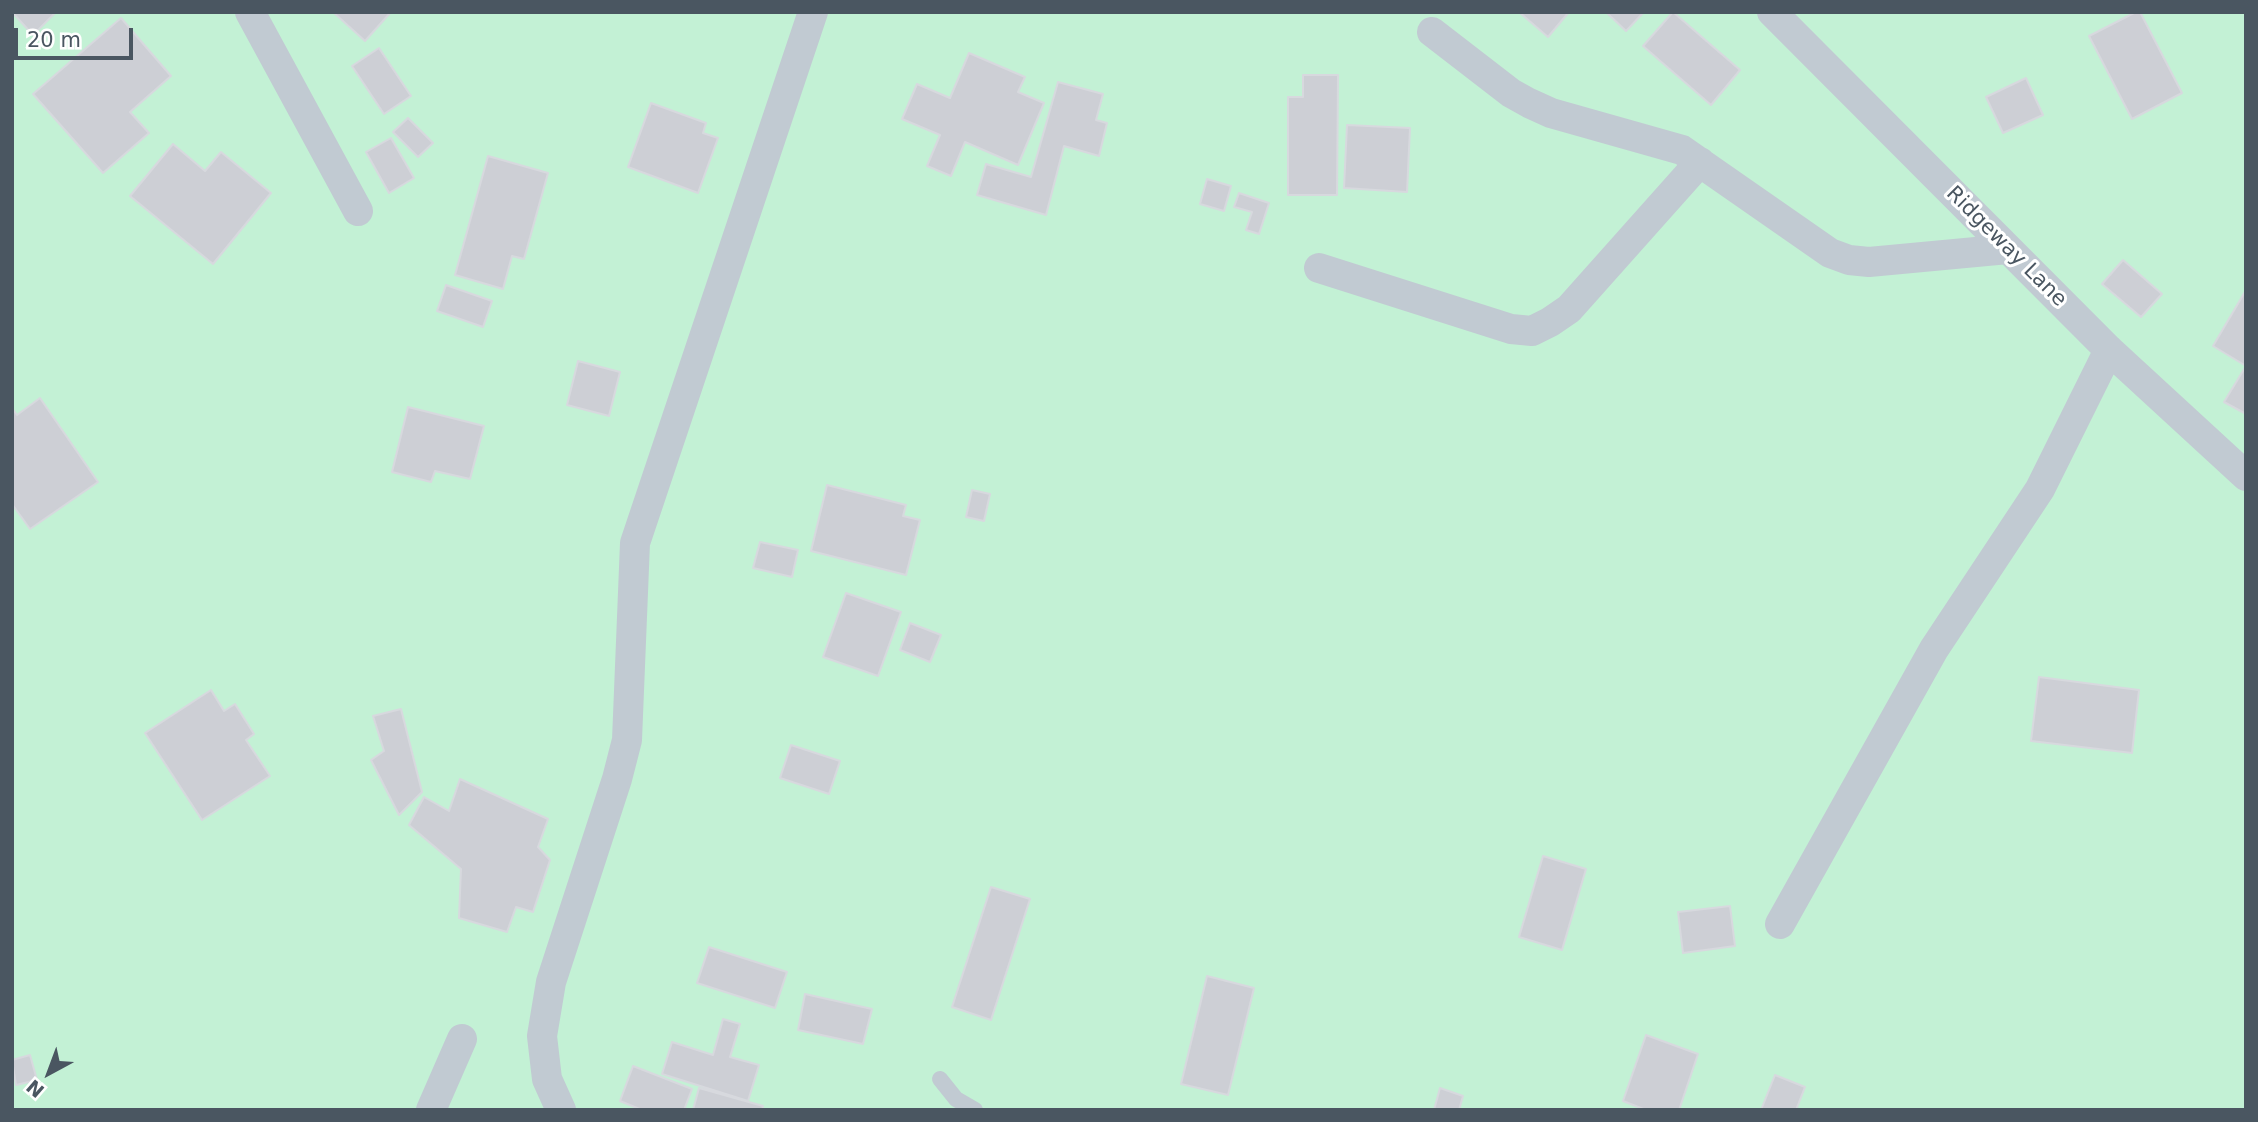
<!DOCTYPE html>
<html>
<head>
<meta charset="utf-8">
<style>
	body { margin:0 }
	#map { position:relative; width:2258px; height:1122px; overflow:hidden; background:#f5f3f3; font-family:"DejaVu Sans",sans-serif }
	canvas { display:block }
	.frame { position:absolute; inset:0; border:14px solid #4a5661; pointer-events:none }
	.north { position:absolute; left:14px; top:1038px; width:70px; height:70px; -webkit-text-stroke:5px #fff; paint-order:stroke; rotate:221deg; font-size:19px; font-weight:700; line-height:28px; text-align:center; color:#4a5661 }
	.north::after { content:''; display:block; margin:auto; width:24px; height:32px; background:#4a5661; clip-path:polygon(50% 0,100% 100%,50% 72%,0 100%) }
	.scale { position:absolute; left:14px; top:28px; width:119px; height:32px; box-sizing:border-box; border:4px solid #4a5661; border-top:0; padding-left:9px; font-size:21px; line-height:24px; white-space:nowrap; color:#4a5661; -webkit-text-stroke:5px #fff; paint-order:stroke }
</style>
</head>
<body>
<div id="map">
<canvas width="2258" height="1122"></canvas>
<div class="frame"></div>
<div class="north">N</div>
<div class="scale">20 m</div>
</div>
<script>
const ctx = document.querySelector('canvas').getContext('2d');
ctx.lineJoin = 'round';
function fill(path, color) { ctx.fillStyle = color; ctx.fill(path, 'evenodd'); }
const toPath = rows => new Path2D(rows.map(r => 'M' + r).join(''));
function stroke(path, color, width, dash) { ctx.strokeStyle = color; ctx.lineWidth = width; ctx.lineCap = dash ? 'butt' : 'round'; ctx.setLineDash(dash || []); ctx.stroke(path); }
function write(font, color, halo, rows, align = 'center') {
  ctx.font = font + ' "DejaVu Sans",sans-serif'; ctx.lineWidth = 6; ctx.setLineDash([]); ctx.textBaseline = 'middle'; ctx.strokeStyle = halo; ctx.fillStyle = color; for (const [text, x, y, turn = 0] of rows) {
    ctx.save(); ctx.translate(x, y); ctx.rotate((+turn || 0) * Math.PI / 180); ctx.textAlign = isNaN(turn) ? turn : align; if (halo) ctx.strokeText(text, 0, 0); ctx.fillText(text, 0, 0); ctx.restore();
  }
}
fill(toPath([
	[12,12,2246,12,2246,1110,12,1110]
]), '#c3f1d5');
const building = toPath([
	[12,12,56,12,33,35,12,12],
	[333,12,391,12,365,41,333,12],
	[1519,12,1569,12,1548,37,1519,12],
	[1606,12,1644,12,1626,31,1606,12],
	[1673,12,1740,70,1711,105,1643,46,1673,12],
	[2136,12,2140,12,2182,93,2132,119,2089,36,2136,12],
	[121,18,171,76,130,112,149,133,103,173,33,94,121,18],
	[379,48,411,96,384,114,352,66,379,48],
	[969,53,1025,77,1018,92,1044,103,1018,165,965,142,951,176,927,166,940,135,902,119,917,84,950,98,969,53],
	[1303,75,1338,75,1337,195,1288,195,1288,97,1303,97,1303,75],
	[2026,78,2043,115,2003,133,1986,97,2026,78],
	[1058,82,1103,94,1096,120,1107,123,1099,156,1064,146,1046,215,977,195,986,164,1031,177,1058,82],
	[651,103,706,123,703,133,718,138,698,193,628,167,651,103],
	[408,118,433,143,418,157,393,132,408,118],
	[1347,125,1410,128,1407,192,1344,188,1347,125],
	[391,138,414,178,389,193,366,152,391,138],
	[173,144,205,171,221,152,271,193,213,264,130,196,173,144],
	[488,156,548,173,524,259,512,256,503,289,455,275,488,156],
	[1207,179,1231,186,1224,211,1200,204,1207,179],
	[1239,193,1269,203,1259,234,1246,230,1252,212,1234,207,1239,193],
	[2123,260,2162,294,2141,317,2102,284,2123,260],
	[446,285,492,301,483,327,437,311,446,285],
	[2246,290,2246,414,2224,402,2246,366,2213,346,2246,290],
	[578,361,620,372,609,416,567,405,578,361],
	[40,398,98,482,30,529,12,504,12,408,17,415,40,398],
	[408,407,484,426,470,479,435,471,431,482,392,472,408,407],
	[827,485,906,505,903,516,920,520,906,575,811,551,827,485],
	[972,490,990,494,984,521,966,517,972,490],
	[760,542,798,550,792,577,753,568,760,542],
	[846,593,901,612,878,676,823,657,846,593],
	[910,623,941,635,930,662,900,650,910,623],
	[2039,677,2139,690,2132,753,2031,741,2039,677],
	[211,690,224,711,235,704,254,734,246,740,270,776,202,820,145,733,211,690],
	[401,709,422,792,399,815,371,760,384,751,373,716,401,709],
	[791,745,840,761,829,794,780,778,791,745],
	[460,779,548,819,538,847,550,860,533,912,516,907,507,932,459,918,461,869,409,825,424,797,449,811,460,779],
	[1543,856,1586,869,1562,950,1519,937,1543,856],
	[991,887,1030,899,991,1020,952,1007,991,887],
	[1730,906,1735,946,1683,953,1678,912,1730,906],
	[709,947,787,972,775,1008,697,983,709,947],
	[1207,976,1254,988,1228,1095,1181,1084,1207,976],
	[805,994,872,1009,863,1044,798,1030,805,994],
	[723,1019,740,1024,730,1057,759,1065,748,1101,662,1074,672,1042,713,1055,723,1019],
	[1646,1035,1698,1054,1679,1110,1646,1110,1623,1101,1646,1035],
	[30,1055,37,1080,16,1085,12,1060,30,1055],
	[633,1066,692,1089,684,1110,642,1110,620,1101,633,1066],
	[1775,1075,1805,1087,1796,1110,1761,1110,1775,1075],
	[699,1088,763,1106,762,1110,693,1110,699,1088],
	[1440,1088,1463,1096,1459,1110,1434,1110,1440,1088]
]);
fill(building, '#cdcfd5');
stroke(building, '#d7d9de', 2);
stroke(toPath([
	[940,1079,956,1099,975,1110]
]), '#c1cad2', 16);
stroke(toPath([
	[250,12,358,211],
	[1772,12,2109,350,2246,476],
	[1432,32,1511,93,1529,103,1551,113,1682,150,1830,253,1849,260,1869,262,2008,249],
	[1319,268,1511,329,1532,331,1550,322,1569,309,1700,162],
	[1780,924,1934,649,2040,489,2109,350],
	[431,1110,462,1039],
	[561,1110,547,1079,542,1036,551,982,617,779,627,740,635,543,813,12]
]), '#c1cad2', 30);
write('21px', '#4a5661', '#fff', [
	["Ridgeway Lane",2006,247,45]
]);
</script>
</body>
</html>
